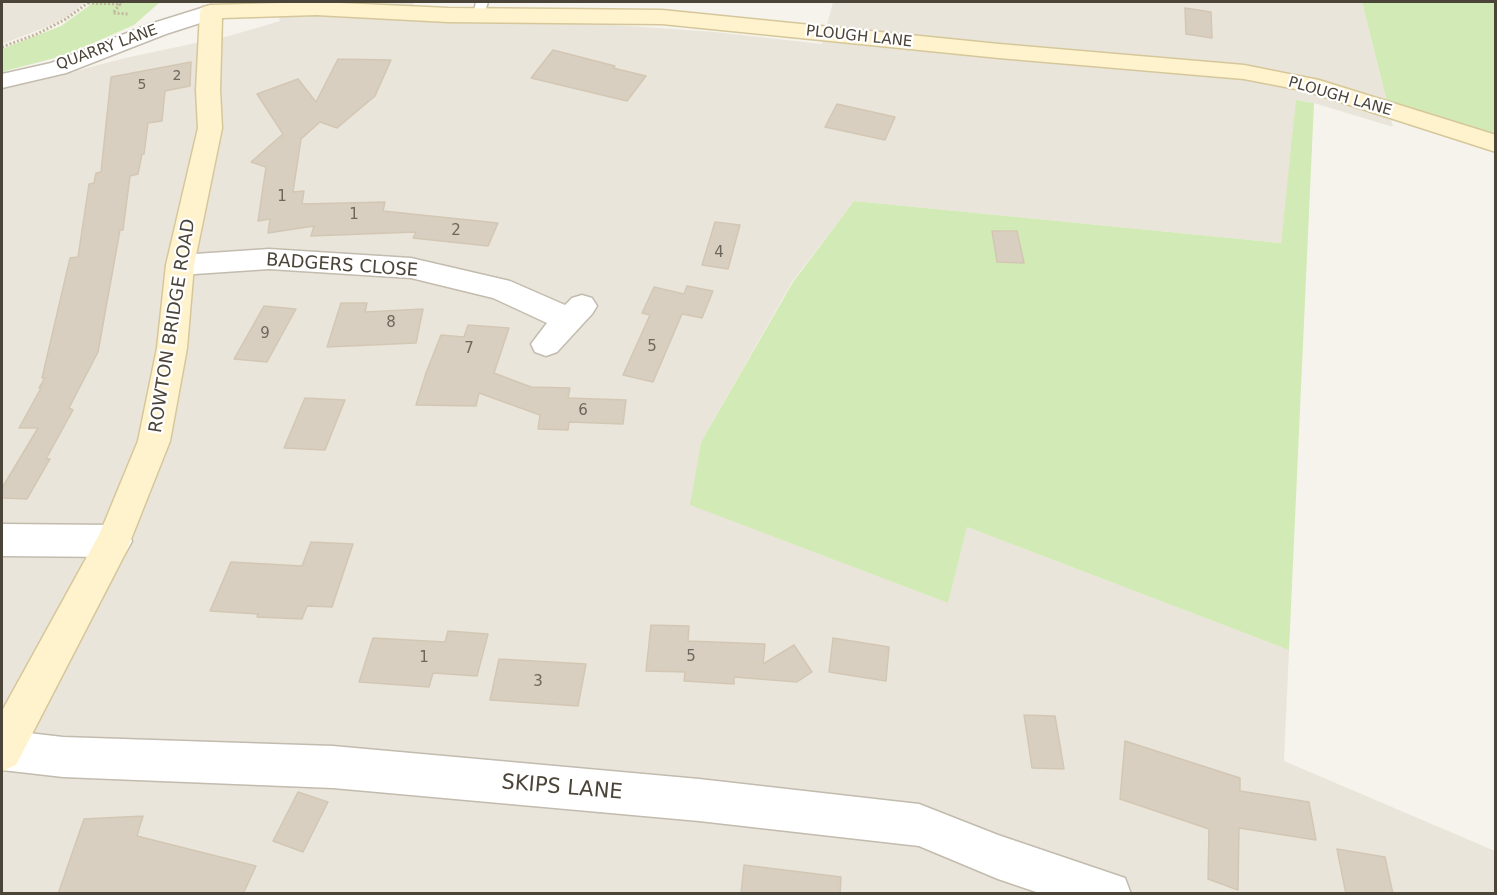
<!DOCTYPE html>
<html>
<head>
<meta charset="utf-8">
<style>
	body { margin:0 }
	#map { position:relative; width:1497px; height:895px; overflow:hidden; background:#f6f3ec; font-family:"DejaVu Sans",sans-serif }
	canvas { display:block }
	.frame { position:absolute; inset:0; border:3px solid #4b4439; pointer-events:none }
</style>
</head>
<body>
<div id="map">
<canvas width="1497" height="895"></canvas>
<div class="frame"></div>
</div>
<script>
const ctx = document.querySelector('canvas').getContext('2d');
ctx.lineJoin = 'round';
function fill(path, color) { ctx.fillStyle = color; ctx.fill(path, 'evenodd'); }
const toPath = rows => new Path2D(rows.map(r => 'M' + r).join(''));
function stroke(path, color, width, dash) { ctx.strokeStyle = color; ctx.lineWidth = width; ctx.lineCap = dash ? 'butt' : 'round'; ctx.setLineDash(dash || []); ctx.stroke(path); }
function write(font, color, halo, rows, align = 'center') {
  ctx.font = font + ' "DejaVu Sans",sans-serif'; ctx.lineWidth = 4.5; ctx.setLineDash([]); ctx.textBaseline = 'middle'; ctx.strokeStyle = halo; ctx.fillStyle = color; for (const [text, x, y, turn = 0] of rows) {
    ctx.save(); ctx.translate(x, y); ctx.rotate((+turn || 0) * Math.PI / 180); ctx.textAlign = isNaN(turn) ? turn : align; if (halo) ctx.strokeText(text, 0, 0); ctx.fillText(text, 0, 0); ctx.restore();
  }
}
fill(toPath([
	[2,2,85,2,67,17,44,28,2,44],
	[268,2,414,2,413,21,601,24,715,32,822,44,833,2,1362,2,1393,127,1314,103,1297,100,1281,243,854,201,792,282,701,442,691,505,948,603,967,527,1289,650,1284,761,1495,851,1495,893,2,894,2,87,34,82,125,58,229,36,280,21,275,3]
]), '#eae5da');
fill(toPath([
	[94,2,160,2,134,25,66,55,5,71,2,76,2,49,61,26],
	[1362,2,1495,2,1495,136,1387,102],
	[1296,100,1314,103,1289,650,967,527,948,603,690,505,701,442,793,282,854,201,1281,243]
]), '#d2eab5');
const building = toPath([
	[1185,8,1211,12,1212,38,1186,34,1185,8],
	[553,50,615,66,613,68,646,76,627,101,531,78,553,50],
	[338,59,391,60,375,96,337,128,320,122,301,139,293,192,304,191,302,204,385,202,383,211,498,223,488,246,413,238,416,232,311,236,314,226,268,233,270,219,258,221,266,167,251,162,283,134,257,94,298,79,316,102,338,59],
	[191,62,190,86,165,91,162,121,148,123,144,154,142,154,138,174,130,176,123,230,120,230,98,352,69,408,73,410,46,459,50,459,27,499,2,498,2,488,38,428,19,428,41,388,39,388,45,378,42,378,70,258,78,257,89,184,94,183,96,173,101,172,111,77,191,62],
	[837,104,895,117,885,140,825,127,837,104],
	[715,222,740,225,728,269,702,265,715,222],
	[992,231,1017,231,1024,263,997,262,992,231],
	[687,286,713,291,702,318,682,314,653,382,623,375,650,315,642,313,654,287,684,294,687,286],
	[341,303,367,303,365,312,423,309,416,343,327,347,341,303],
	[264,306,296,309,267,362,234,359,264,306],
	[468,325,509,328,494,373,531,387,570,388,568,398,626,400,623,424,569,422,568,430,538,429,540,415,479,393,476,406,416,405,426,373,441,335,464,337,468,325],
	[305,398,345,400,325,450,284,448,305,398],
	[311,542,353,544,332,607,307,606,302,619,257,617,258,614,210,611,231,562,302,566,311,542],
	[651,625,689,626,688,641,765,644,763,664,794,645,812,672,797,682,734,677,734,684,684,681,685,672,646,671,651,625],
	[448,631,488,634,477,676,433,673,429,687,359,682,373,638,445,642,448,631],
	[833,638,889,647,886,681,829,672,833,638],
	[499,659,586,664,578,706,490,700,499,659],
	[1024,715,1055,716,1064,769,1032,768,1024,715],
	[1125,741,1240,778,1240,791,1309,802,1316,840,1239,828,1238,890,1208,879,1209,829,1120,799,1125,741],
	[298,792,328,802,303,852,273,841,298,792],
	[143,816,137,836,256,866,243,894,58,894,84,819,143,816],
	[1337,849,1385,857,1393,894,1346,894,1337,849],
	[744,865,841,877,840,894,741,894,744,865]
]);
fill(building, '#d8cfc1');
stroke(building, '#d3c7b4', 1.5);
const lane = toPath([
	[476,2,488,2,483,18,475,18,473,15,476,2]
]);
const street = toPath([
	[211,5,219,7,222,12,219,17,166,34,66,73,2,88,2,74,51,63,150,24,211,5],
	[269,249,411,258,510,281,565,305,572,298,582,295,592,298,597,306,592,314,557,352,546,356,535,352,531,344,547,323,493,298,411,278,269,269,180,275,170,272,166,265,170,258,180,255,269,249],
	[2,524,114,525,126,530,132,541,126,552,114,557,2,556,2,524],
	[2,730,63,737,333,746,699,779,919,804,998,835,1125,878,1131,894,1042,894,998,879,919,846,699,821,333,788,63,777,2,770,2,730]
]);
const secondary = toPath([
	[318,2,448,8,662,10,999,44,1244,65,1319,80,1496,135,1496,152,1306,91,1244,79,999,58,662,24,448,22,316,15,222,18,220,90,222,128,194,265,187,348,170,441,126,552,16,765,2,771,2,711,100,533,138,441,157,348,166,265,198,128,196,90,200,12,203,7,211,5,318,2]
]);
stroke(lane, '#c2bbae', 3);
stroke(street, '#c2bbae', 3);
stroke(secondary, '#d6c79b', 3);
stroke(toPath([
	[88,3,120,4,113,13,129,14],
	[2,47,37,34,66,19,89,2]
]), '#c4b79f', 3, [2, 2]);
fill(lane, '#fff');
fill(street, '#fff');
fill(secondary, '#fff3cd');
write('14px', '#6e675b', null, [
	["2",177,76],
	["5",142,85]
]);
write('15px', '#4b4439', '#fff', [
	["PLOUGH LANE",859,37,6],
	["QUARRY LANE",107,48,-20],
	["PLOUGH LANE",1340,97,16]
]);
write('15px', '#6e675b', null, [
	["1",282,197],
	["1",354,215],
	["2",456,231],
	["4",719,253],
	["8",391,323],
	["9",265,334],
	["5",652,347],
	["7",469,349],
	["6",583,411],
	["5",691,657],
	["1",424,658],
	["3",538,682]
]);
write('18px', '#4b4439', '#fff', [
	["BADGERS CLOSE",342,266,4],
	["ROWTON BRIDGE ROAD",173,326,-81]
]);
write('21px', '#4b4439', '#fff', [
	["SKIPS LANE",562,788,5]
]);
</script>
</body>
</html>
